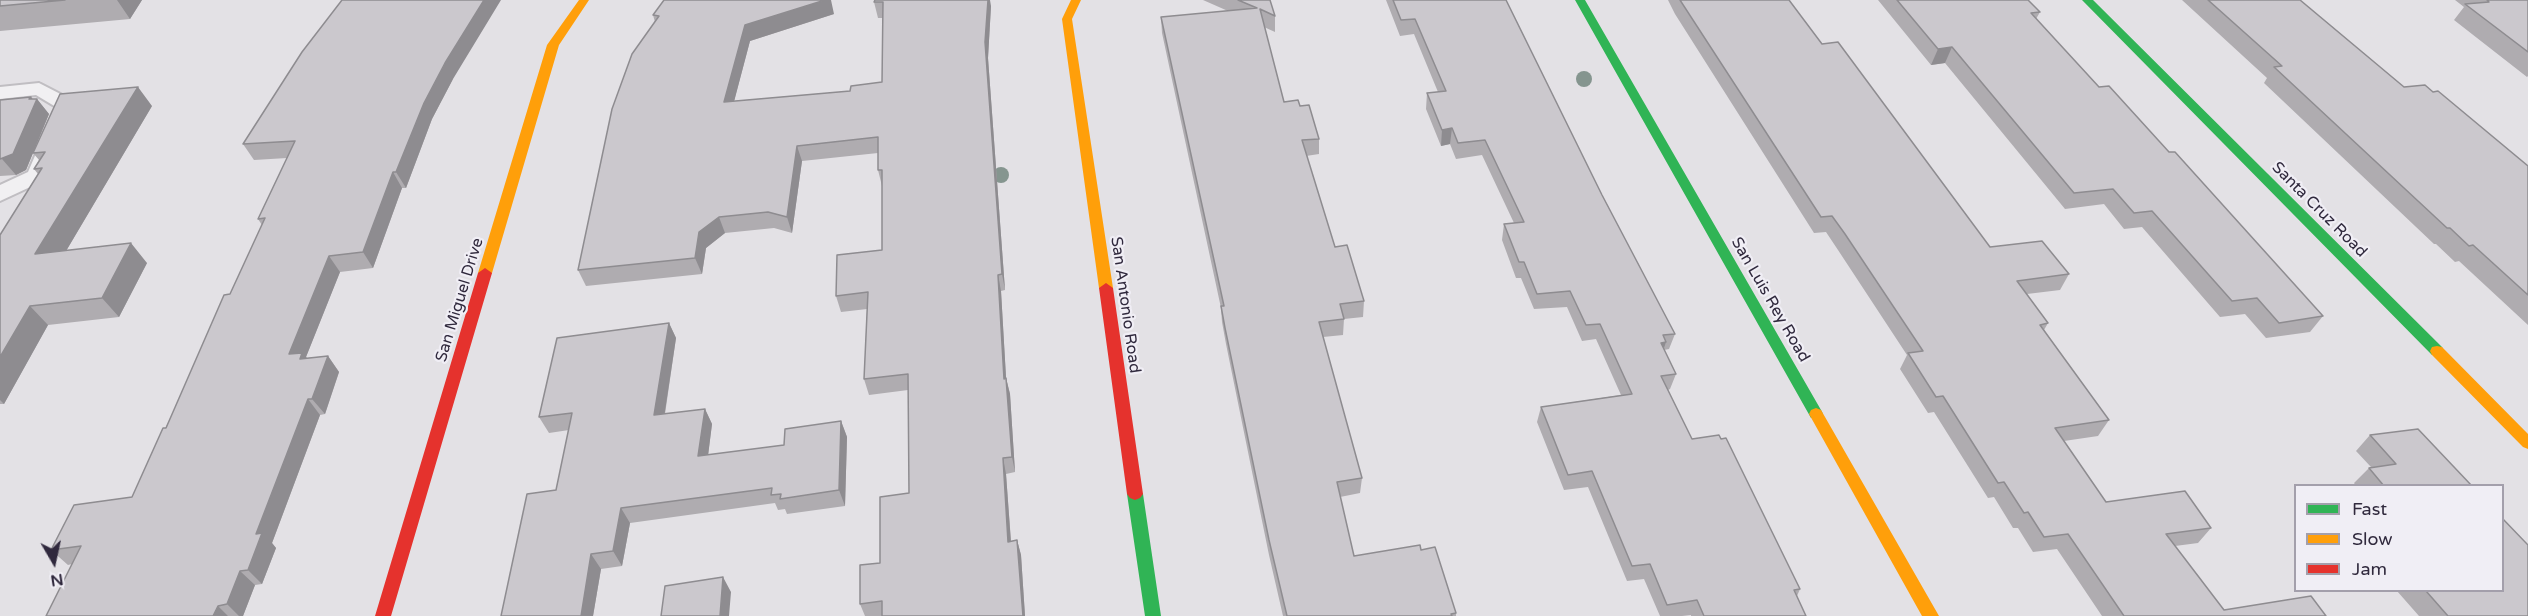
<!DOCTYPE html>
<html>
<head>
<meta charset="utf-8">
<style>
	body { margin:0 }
	#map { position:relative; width:2528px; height:616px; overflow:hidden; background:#e3e1e5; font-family:"Varela Round",sans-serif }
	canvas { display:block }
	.legend { position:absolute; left:2294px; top:484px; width:210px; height:108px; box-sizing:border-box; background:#f0eef5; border:2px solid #a39fab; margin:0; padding:8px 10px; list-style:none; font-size:18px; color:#30293d }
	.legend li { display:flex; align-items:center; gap:12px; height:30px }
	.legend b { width:30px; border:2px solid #a39fab }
	.north { position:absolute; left:24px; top:532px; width:60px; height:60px; -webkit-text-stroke:4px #f0eef5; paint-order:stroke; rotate:171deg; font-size:16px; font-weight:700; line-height:24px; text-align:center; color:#30293d }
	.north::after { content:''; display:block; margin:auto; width:21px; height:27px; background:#30293d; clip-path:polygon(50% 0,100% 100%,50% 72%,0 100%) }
</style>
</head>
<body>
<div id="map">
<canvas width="2528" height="616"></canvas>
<ul class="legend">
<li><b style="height:8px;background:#30b455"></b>Fast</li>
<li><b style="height:8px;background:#ff9f0a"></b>Slow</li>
<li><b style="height:8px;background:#e5322d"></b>Jam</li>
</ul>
<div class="north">N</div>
</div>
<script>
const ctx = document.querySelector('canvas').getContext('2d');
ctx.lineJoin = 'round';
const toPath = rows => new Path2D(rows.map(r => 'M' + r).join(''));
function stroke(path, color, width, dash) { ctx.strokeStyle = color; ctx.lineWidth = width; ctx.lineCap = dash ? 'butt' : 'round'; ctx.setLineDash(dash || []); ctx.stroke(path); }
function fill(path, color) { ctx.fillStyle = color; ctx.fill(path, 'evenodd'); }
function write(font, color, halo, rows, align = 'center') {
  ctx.font = font + ' "Varela Round",sans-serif'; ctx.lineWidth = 4.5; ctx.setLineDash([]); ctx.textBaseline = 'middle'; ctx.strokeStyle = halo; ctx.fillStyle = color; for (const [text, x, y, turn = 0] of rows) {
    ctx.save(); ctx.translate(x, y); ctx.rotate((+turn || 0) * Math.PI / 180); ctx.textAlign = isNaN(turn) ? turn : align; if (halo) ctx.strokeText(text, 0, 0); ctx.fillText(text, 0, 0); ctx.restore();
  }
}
const lane = toPath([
	[39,83,74,101,77,105,43,181,0,201,0,185,28,172,56,107,36,95,0,99,0,87,39,83]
]);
stroke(lane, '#c0bec2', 4);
fill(lane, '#f1f0f2');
fill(toPath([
	[1575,0,1585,0,1821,410,1823,414,1821,418,1811,418,1575,0],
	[2082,0,2093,0,2442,347,2444,351,2442,355,2432,355,2082,0],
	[1135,488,1140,490,1143,494,1161,616,1145,616,1127,494,1130,490,1135,488]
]), '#30b455');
fill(toPath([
	[579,0,589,0,559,45,492,273,490,276,480,276,478,273,547,45,579,0],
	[1071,0,1081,0,1072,19,1113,288,1106,293,1099,288,1062,19,1071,0],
	[2437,346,2442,347,2528,434,2528,449,2523,447,2432,355,2430,351,2432,347,2437,346],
	[1816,408,1821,410,1939,616,1922,616,1809,414,1811,410,1816,408]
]), '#ff9f0a');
fill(toPath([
	[485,268,492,273,391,616,375,616,478,273,485,268],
	[1106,283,1113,288,1143,494,1140,498,1135,500,1130,498,1127,494,1099,288,1106,283]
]), '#e5322d');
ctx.fillStyle = '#85958f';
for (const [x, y] of [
	[1584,79],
	[1001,175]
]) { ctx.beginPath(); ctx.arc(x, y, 8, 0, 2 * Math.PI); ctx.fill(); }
fill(toPath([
	[0,0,142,0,130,19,0,31],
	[875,0,991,6,988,58,1005,290,1001,291,1006,378,1010,394,1015,472,1006,474,1011,541,1017,540,1021,555,1025,616,865,616,860,604,880,563,909,493,908,390,869,395,864,379,867,309,841,312,836,296,882,250,882,186,878,170,878,153,802,161,792,233,774,228,725,233,706,248,702,274,586,286,578,270,655,22,653,15,834,14,750,41,734,101,850,91,882,82,883,18,878,18,874,2],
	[1203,0,1270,0,1275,16,1275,32,1264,27,1284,102,1300,106,1319,139,1319,154,1306,156,1335,247,1364,301,1363,317,1344,319,1343,335,1323,337,1362,478,1360,493,1340,497,1354,556,1421,550,1456,613,1456,616,1283,616,1269,555,1226,344,1222,322,1221,308,1162,33,1161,17,1228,11],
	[1386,0,1506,0,1602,195,1675,334,1669,349,1664,350,1676,374,1670,389,1668,390,1692,439,1800,589,1797,596,1806,616,1691,616,1691,615,1682,616,1660,616,1644,579,1627,581,1588,487,1564,490,1537,422,1541,407,1621,395,1596,339,1582,341,1567,307,1534,309,1521,278,1516,278,1502,240,1504,224,1514,223,1482,155,1456,159,1450,144,1441,146,1426,109,1427,93,1438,92,1414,34,1400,36],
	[1668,0,1789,0,1822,44,1990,247,2069,274,2060,290,2027,294,2048,323,2044,330,2109,420,2098,436,2064,441,2106,502,2211,528,2198,543,2175,546,2224,610,2326,616,2102,616,2057,549,2033,552,2018,528,2013,528,1994,497,1988,498,1934,412,1928,413,1900,369,1907,355,1838,250,1826,232,1814,233,1675,14],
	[1878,0,2028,0,2040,12,2036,19,2099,87,2169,152,2323,316,2310,332,2266,338,2245,314,2220,317,2142,227,2124,229,2104,204,2065,209,1945,63,1931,65],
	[2182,0,2300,0,2404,87,2528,166,2528,325,2459,261,2455,262,2436,244,2434,244,2264,83,2267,78],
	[2455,0,2528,0,2528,76,2527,77,2454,20,2464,7],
	[453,79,432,119,406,188,402,188,373,268,340,272,306,357,307,358,328,356,339,372,325,414,320,415,272,543,276,548,262,584,255,585,243,616,46,616,72,564,68,565,51,550,132,497,230,294,262,225,258,219,287,158,254,160,243,144],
	[37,99,49,114,36,146,152,106,66,251,147,263,119,317,48,325,4,404,0,404,0,235,38,174,34,169,39,160,33,153,26,170,16,175,0,176,0,100],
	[669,323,676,338,665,414,705,409,712,424,708,455,784,445,841,421,847,437,845,506,787,514,785,509,778,510,775,503,630,523,622,566,601,569,593,616,501,616,556,490,569,430,549,433,539,417],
	[2370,435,2472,486,2356,486,2354,483,2369,468,2371,467,2356,451],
	[2397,591,2502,591,2528,616,2419,616]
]), '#afacb0');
fill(toPath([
	[117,0,142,0,130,19],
	[484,0,501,0,453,79,432,119,406,188,396,172,424,103,445,63],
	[825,0,831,0,834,14,750,41,730,117,724,102,745,25],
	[988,0,990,0,991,6,988,58,1005,290,1002,274,985,42],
	[1952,47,1945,63,1931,65,1938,49],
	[138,87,152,106,53,273,35,254],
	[31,97,35,102,37,99,49,114,26,170,16,175,2,159],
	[1452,128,1450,144,1441,146,1442,130],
	[797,146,802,161,792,233,787,217],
	[393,172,402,188,373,268,363,252],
	[719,217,725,233,706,248,702,274,695,258,699,232],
	[131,243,147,263,119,317,102,298],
	[329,256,340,272,306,357,314,368,289,354],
	[998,275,1001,291,1007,394,1004,379],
	[30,306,48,325,4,404,0,400,0,357],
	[669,323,676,338,662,431,654,415],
	[1666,342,1661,357,1661,343],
	[328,356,339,372,325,414,312,399],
	[1006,378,1010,394,1015,472,1012,457],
	[308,399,320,415,272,543,276,548,262,584,248,570,256,534],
	[705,409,712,424,706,472,698,456],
	[841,421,847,437,845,506,839,490],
	[1003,458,1006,474,1012,557,1008,542],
	[621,508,630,523,622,566,613,551],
	[1017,540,1021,555,1025,616,1023,616],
	[591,554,601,569,593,616,581,616],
	[240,571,255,585,243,616,239,616,227,604],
	[723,577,731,592,729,616,720,616],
	[218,606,228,616,213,616]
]), '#8e8c90');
const building = toPath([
	[0,0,65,0,0,6,0,0],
	[342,0,484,0,445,63,424,103,396,172,393,172,363,252,329,256,289,354,302,353,300,359,328,356,312,399,308,399,256,534,262,533,248,570,240,571,227,604,218,606,213,616,46,616,81,546,51,550,74,505,132,497,163,428,166,428,224,295,230,294,265,218,258,219,295,141,243,144,302,52,342,0],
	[664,0,825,0,745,25,724,102,850,91,851,86,882,82,883,2,874,2,875,0,988,0,985,42,1002,274,998,275,1004,379,1006,378,1012,457,1003,458,1008,542,1017,540,1023,616,882,616,882,601,860,604,860,565,880,563,880,497,909,493,908,374,864,379,868,292,836,296,837,255,882,250,882,170,878,170,878,137,797,146,787,217,768,212,719,217,699,232,695,258,578,270,612,109,632,54,659,16,653,15,664,0],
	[1238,0,1270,0,1275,16,1260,9,1284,102,1298,100,1300,106,1309,105,1319,139,1302,140,1335,247,1347,245,1364,301,1340,304,1344,319,1319,322,1362,478,1337,482,1354,556,1420,545,1421,550,1435,547,1456,613,1451,614,1452,616,1287,616,1269,540,1225,328,1221,306,1224,306,1161,17,1257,8,1238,0],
	[1393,0,1506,0,1602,195,1675,334,1663,335,1666,342,1661,343,1676,374,1661,376,1692,439,1719,435,1721,439,1726,438,1800,589,1794,590,1806,616,1704,616,1697,600,1667,605,1650,564,1632,566,1592,471,1568,475,1541,407,1632,394,1600,324,1586,325,1570,291,1537,294,1524,262,1519,262,1504,224,1524,222,1485,140,1458,143,1452,128,1442,130,1427,93,1446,91,1415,19,1401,20,1393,0],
	[1680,0,1789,0,1822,44,1838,42,1990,247,2042,241,2069,274,2017,281,2048,323,2040,325,2109,420,2055,428,2106,502,2185,491,2211,528,2166,534,2224,610,2311,596,2326,616,2124,616,2068,534,2044,537,2028,512,2024,513,2004,482,1998,483,1943,396,1936,397,1908,353,1923,351,1845,234,1832,216,1821,217,1680,0],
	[1897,0,2028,0,2040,12,2031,13,2099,87,2109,86,2169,152,2175,152,2323,316,2279,323,2257,298,2232,301,2152,211,2134,213,2113,189,2074,193,1952,47,1938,49,1897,0],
	[2208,0,2300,0,2404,87,2425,85,2433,92,2438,91,2528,166,2528,295,2473,245,2469,246,2450,228,2447,228,2274,67,2282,66,2208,0],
	[2487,0,2528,0,2528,52,2465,4,2489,2,2487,0],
	[138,87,35,254,131,243,102,298,30,306,0,357,0,235,42,168,34,169,45,152,33,153,60,94,138,87],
	[31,97,29,99,37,99,13,154,0,159,0,100,31,97],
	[669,323,654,415,705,409,698,456,784,445,785,429,841,421,839,490,780,499,781,494,771,495,772,488,621,508,613,551,591,554,581,616,501,616,527,494,556,490,572,413,539,417,557,338,669,323],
	[2418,429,2472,486,2384,486,2369,468,2396,464,2370,435,2418,429],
	[2502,518,2528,545,2528,616,2448,616,2426,591,2502,591,2502,518],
	[723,577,720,616,661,616,665,586,723,577]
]);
fill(building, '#cbc8cd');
stroke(building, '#8e8c90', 1.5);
write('16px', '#30293d', '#f0eef5', [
	["Santa Cruz Road",2319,210,45],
	["San Miguel Drive",460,300,-73],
	["San Luis Rey Road",1770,300,60],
	["San Antonio Road",1125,305,82]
]);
</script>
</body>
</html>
